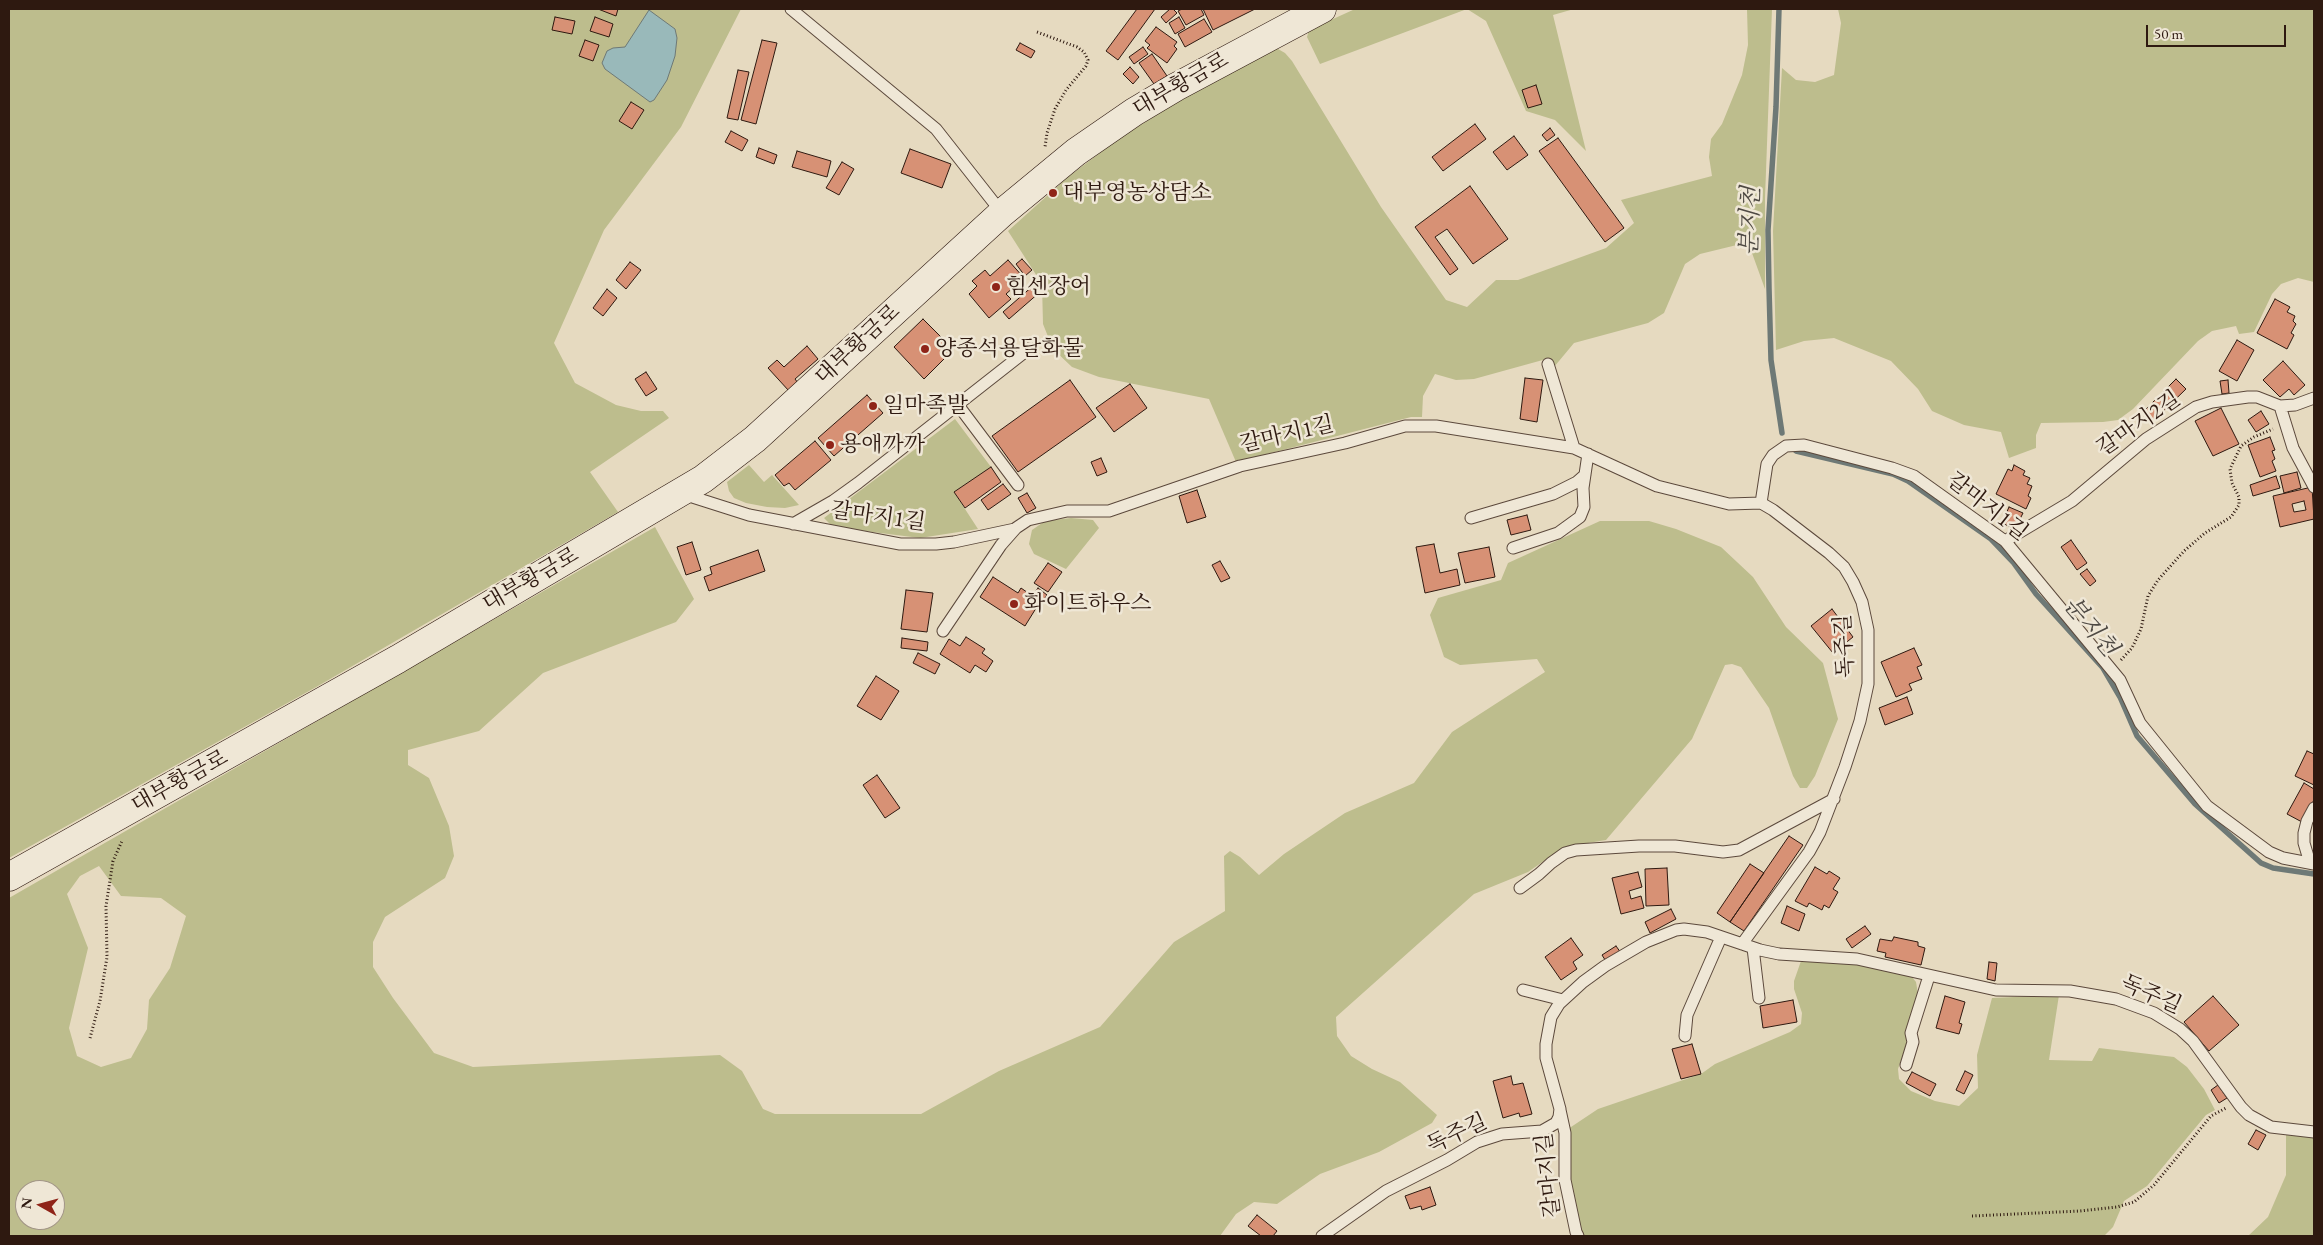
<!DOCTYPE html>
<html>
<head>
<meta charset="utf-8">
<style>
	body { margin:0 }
	#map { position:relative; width:2323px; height:1245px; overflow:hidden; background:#e6dac0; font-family:"EB Garamond",serif }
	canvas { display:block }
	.frame { position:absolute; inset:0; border:10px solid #2e1910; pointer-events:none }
	.north { position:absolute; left:15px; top:1180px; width:50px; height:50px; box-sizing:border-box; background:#efe7d6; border:1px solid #a29587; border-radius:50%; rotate:277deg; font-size:14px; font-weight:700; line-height:20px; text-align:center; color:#2e1910 }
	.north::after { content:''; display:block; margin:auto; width:18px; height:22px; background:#8f2418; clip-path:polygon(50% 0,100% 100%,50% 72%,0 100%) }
	.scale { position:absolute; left:2146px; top:25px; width:140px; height:22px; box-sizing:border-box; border:2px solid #2e1910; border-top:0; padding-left:6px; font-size:15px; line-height:18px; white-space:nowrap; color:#2e1910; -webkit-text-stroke:4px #efe7d6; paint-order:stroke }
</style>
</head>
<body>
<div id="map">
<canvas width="2323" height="1245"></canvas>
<div class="frame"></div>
<div class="north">N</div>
<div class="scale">50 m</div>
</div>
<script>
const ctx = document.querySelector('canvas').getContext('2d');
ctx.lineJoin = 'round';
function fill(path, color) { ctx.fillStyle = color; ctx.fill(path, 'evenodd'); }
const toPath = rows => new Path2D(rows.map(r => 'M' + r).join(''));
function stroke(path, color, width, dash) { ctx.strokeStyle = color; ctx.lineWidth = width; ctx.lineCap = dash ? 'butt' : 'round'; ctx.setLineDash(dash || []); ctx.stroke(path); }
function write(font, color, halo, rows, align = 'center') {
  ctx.font = font + ' "EB Garamond","Noto Serif KR",serif'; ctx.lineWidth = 5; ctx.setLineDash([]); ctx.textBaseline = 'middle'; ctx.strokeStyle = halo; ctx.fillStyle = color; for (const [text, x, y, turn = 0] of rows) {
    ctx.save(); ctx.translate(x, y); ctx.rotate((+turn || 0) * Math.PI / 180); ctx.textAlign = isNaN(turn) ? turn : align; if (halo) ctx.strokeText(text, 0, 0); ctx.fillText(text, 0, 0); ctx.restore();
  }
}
fill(toPath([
	[9,9,741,9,681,127,604,230,554,343,575,383,616,405,641,411,663,411,669,418,590,472,618,512,318,686,9,858],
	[1355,9,1574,9,1553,15,1586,151,1555,120,1526,111,1486,21,1467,9,1320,64,1307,37,1309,30],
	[1747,9,1772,9,1765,198,1765,289,1752,253,1745,243,1700,254,1685,264,1664,313,1648,323,1574,343,1554,367,1550,358,1474,379,1456,380,1435,374,1423,396,1422,417,1411,417,1236,462,1209,399,1099,377,1072,367,1053,349,1043,324,1042,284,1008,231,1068,177,1121,137,1192,93,1271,49,1278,49,1285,53,1292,61,1381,207,1446,300,1467,307,1496,280,1518,280,1606,248,1634,223,1621,200,1712,176,1709,157,1711,139,1722,124,1742,75,1748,45],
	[1838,9,2314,9,2314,282,2298,278,2281,284,2272,294,2254,332,2239,334,2236,326,2212,331,2198,341,2133,409,2118,420,2103,422,2041,423,2036,435,2036,448,2009,458,2001,432,1964,425,1932,411,1918,389,1891,361,1834,338,1804,341,1776,350,1773,231,1782,68,1796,80,1815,82,1834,75,1841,23],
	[955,419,991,467,954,492,978,529,920,538,833,527,824,518],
	[749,465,764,482,772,475,799,505,785,508,767,507,746,503,734,498,729,491,727,482],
	[1071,518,1093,520,1099,528,1066,569,1034,554,1029,544,1032,530,1045,521],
	[1600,521,1649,521,1676,529,1721,547,1753,577,1786,627,1823,663,1838,719,1815,776,1807,788,1800,788,1793,776,1769,708,1741,667,1732,664,1725,665,1692,739,1606,840,1564,847,1528,872,1474,894,1336,1017,1337,1036,1351,1056,1372,1069,1400,1082,1437,1115,1432,1123,1379,1152,1320,1174,1277,1204,1254,1202,1236,1214,1220,1236,9,1236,9,898,655,527,694,599,676,622,543,673,479,731,408,750,408,765,429,778,449,826,454,856,445,878,385,917,373,942,373,967,393,998,434,1053,473,1067,720,1055,742,1071,763,1109,775,1114,921,1114,999,1071,1100,1027,1174,942,1225,911,1224,856,1230,851,1240,857,1259,875,1284,854,1345,813,1414,783,1452,732,1545,672,1537,659,1460,665,1444,657,1430,615,1438,598,1501,580,1508,563],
	[99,866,121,896,161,898,186,916,170,968,149,1000,147,1029,131,1058,101,1067,77,1056,69,1028,88,948,67,894,80,876],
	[25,1190,55,1190,55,1220,25,1220],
	[1825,959,1846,961,1912,977,1916,982,1918,994,1907,1027,1906,1045,1898,1069,1899,1079,1911,1091,1935,1101,1959,1106,1978,1088,1977,1055,1992,998,2059,995,2049,1060,2092,1061,2099,1048,2174,1057,2187,1067,2204,1089,2215,1110,2206,1115,2147,1186,2124,1201,2113,1227,2104,1236,1584,1236,1579,1229,1568,1173,1568,1129,1598,1109,1701,1074,1715,1064,1790,1032,1801,1024,1802,1013,1794,989,1794,981,1801,961],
	[2286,1135,2314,1137,2314,1236,2248,1236,2268,1217,2286,1175]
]), '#bdbd8d');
const water = toPath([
	[649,10,675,29,677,38,675,56,667,80,654,100,650,102,605,69,602,63,607,51,613,48,625,47,649,10]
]);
fill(water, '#99b9ba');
stroke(water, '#6e7976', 1);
stroke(toPath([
	[1779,9,1776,107,1768,230,1769,288,1771,360,1782,433],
	[1796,451,1893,474,1908,481,1991,539,2013,562,2036,594,2103,668,2120,697,2137,736,2195,804,2261,863,2273,868,2314,874]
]), '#6e7976', 5.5);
const building = toPath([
	[598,9,618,9,616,16,598,9],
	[1137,9,1155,9,1118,60,1106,51,1137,9],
	[1170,9,1173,9,1177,13,1166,23,1161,17,1170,9],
	[1182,9,1201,9,1204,15,1186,25,1178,11,1182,9],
	[1203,9,1255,9,1213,30,1203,9],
	[555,17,575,21,572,34,552,30,555,17],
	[595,17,613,24,609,37,590,31,595,17],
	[1179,17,1185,28,1175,34,1169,23,1179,17],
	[1204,19,1212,32,1185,47,1178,34,1204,19],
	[1156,27,1177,42,1174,46,1177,49,1167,63,1147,48,1150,45,1145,41,1156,27],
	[585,40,599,45,593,61,579,56,585,40],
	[762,40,777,43,756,124,741,120,762,40],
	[1020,43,1035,51,1031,58,1016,50,1020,43],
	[1143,47,1148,54,1134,64,1129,57,1143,47],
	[1152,54,1167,76,1154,84,1139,63,1152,54],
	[1130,67,1139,77,1133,84,1123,74,1130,67],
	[738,70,749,72,738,120,727,118,738,70],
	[1536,85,1542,104,1528,108,1522,90,1536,85],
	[631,102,644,110,632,129,619,121,631,102],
	[1475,124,1486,139,1443,171,1432,157,1475,124],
	[1550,128,1555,135,1547,141,1542,135,1550,128],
	[731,131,748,140,742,151,725,142,731,131],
	[1514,136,1528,155,1507,170,1493,152,1514,136],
	[1558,138,1624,228,1605,242,1539,151,1558,138],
	[759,148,777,155,774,164,756,157,759,148],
	[910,149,951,164,942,188,901,173,910,149],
	[797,151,831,161,827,177,792,167,797,151],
	[842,162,854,169,839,195,826,188,842,162],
	[1470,186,1508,239,1473,264,1447,229,1435,237,1458,269,1450,275,1415,227,1470,186],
	[1022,259,1032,270,1025,276,1016,264,1022,259],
	[1008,260,1024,278,1006,294,1011,299,989,318,969,294,977,286,972,281,985,270,990,276,1008,260],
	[630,262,641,270,626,289,616,280,630,262],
	[1034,285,1040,292,1009,319,1003,312,1034,285],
	[607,289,617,298,603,316,593,308,607,289],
	[2275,299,2290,307,2287,312,2295,316,2293,321,2296,324,2291,333,2294,335,2287,349,2257,333,2275,299],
	[923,319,946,342,943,346,950,353,924,379,894,347,923,319],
	[2237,340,2254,350,2237,381,2219,371,2237,340],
	[807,346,818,359,795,379,798,383,789,391,768,368,777,360,784,367,807,346],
	[2283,361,2305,385,2294,395,2289,389,2280,397,2263,380,2283,361],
	[646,372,657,389,646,396,635,379,646,372],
	[1525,378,1543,380,1537,422,1520,419,1525,378],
	[2176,379,2186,389,2152,422,2143,412,2176,379],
	[1070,380,1096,417,1018,472,992,436,1070,380],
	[2228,380,2229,393,2222,394,2220,381,2228,380],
	[1130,384,1147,408,1114,432,1096,408,1130,384],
	[867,395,883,413,834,456,818,438,867,395],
	[2221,408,2239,444,2213,456,2195,421,2221,408],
	[2261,411,2269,424,2256,432,2248,420,2261,411],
	[2270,437,2275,450,2272,451,2275,459,2272,461,2276,471,2260,477,2248,445,2270,437],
	[815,441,831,460,795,490,789,483,784,486,775,475,815,441],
	[1101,458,1107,472,1097,476,1091,462,1101,458],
	[2014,465,2025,471,2023,475,2030,478,2027,484,2032,486,2028,496,2031,498,2026,509,1996,494,2008,469,2012,471,2014,465],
	[991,467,1001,482,965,508,954,492,991,467],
	[2297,472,2301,488,2284,493,2280,476,2297,472],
	[2276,476,2280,488,2253,496,2250,485,2276,476],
	[1003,484,1011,494,988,510,981,500,1003,484],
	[2312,487,2314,519,2280,527,2273,496,2312,487],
	[2304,501,2306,510,2294,512,2292,504,2304,501],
	[1197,490,1206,517,1187,523,1179,496,1197,490],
	[1027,493,1036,508,1027,513,1018,498,1027,493],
	[2009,507,2023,513,2015,529,2002,523,2009,507],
	[1527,515,1531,530,1511,535,1507,520,1527,515],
	[2071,540,2087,563,2077,570,2061,547,2071,540],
	[692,542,701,570,686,575,677,547,692,542],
	[1434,544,1440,573,1457,569,1460,585,1425,593,1416,547,1434,544],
	[1489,547,1495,577,1465,583,1458,553,1489,547],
	[758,550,765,571,709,591,704,577,712,574,710,567,758,550],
	[1220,561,1230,578,1221,582,1212,565,1220,561],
	[1048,563,1062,572,1048,592,1034,583,1048,563],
	[2087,569,2096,581,2090,586,2080,574,2087,569],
	[993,577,1018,593,1021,588,1031,595,1028,599,1038,605,1025,626,980,597,993,577],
	[1038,588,1047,595,1041,604,1031,598,1038,588],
	[906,590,933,593,927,632,901,629,906,590],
	[1832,609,1853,637,1833,653,1811,626,1832,609],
	[966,637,985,649,982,653,993,661,986,672,975,665,970,673,940,654,949,639,960,646,966,637],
	[902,638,928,642,927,651,901,648,902,638],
	[1914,648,1922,665,1917,667,1922,679,1909,684,1912,690,1896,697,1881,662,1914,648],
	[918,653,940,664,935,674,913,663,918,653],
	[876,676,899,691,881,720,857,706,876,676],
	[1907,697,1913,714,1885,725,1879,708,1907,697],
	[2307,751,2314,754,2314,785,2295,776,2307,751],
	[877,775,900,808,885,818,863,785,877,775],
	[2304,783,2314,789,2314,800,2302,822,2287,814,2304,783],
	[1789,836,1803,845,1744,931,1730,922,1789,836],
	[1750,864,1764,873,1730,922,1717,913,1750,864],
	[1815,867,1827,874,1829,871,1840,878,1833,889,1838,892,1829,908,1824,905,1822,910,1809,903,1807,907,1795,901,1815,867],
	[1667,868,1669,905,1646,906,1645,869,1667,868],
	[1638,872,1642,887,1629,891,1631,899,1641,896,1644,908,1621,914,1612,878,1638,872],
	[1787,906,1805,914,1799,931,1781,923,1787,906],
	[1671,909,1676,919,1650,933,1645,922,1671,909],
	[1865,926,1871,934,1852,948,1846,939,1865,926],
	[1894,937,1918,942,1918,946,1925,948,1921,965,1885,957,1886,953,1877,951,1880,939,1892,941,1894,937],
	[1571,938,1583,955,1573,962,1577,969,1561,980,1545,957,1571,938],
	[1616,946,1621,953,1607,963,1602,955,1616,946],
	[1989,962,1997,963,1995,981,1987,979,1989,962],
	[1945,996,1965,1002,1959,1023,1962,1024,1959,1034,1936,1028,1945,996],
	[2213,996,2239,1025,2209,1051,2184,1022,2213,996],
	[1793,1000,1797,1022,1763,1028,1760,1006,1793,1000],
	[1692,1044,1701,1074,1681,1079,1672,1049,1692,1044],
	[1965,1071,1973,1075,1964,1094,1956,1090,1965,1071],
	[1912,1072,1936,1084,1930,1096,1906,1083,1912,1072],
	[1511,1076,1513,1085,1523,1083,1532,1114,1520,1117,1519,1113,1503,1118,1493,1081,1511,1076],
	[2218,1085,2227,1098,2219,1103,2211,1090,2218,1085],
	[2256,1130,2266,1135,2258,1150,2248,1144,2256,1130],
	[1430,1187,1436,1205,1422,1210,1421,1206,1410,1209,1405,1196,1430,1187],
	[1257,1215,1277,1231,1273,1236,1261,1236,1248,1226,1257,1215]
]);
fill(building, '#d79175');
stroke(building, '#2e1910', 1);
const service = toPath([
	[791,9,936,129,1002,213],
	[1548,364,1574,448],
	[958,405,1018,485],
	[2280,406,2293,448,2314,487],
	[683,494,749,515,900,544,936,544,954,542,1015,529],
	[1761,503,1767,464,1773,455,1786,446,1804,445,1892,468,1914,476,2005,541,2120,680,2140,723,2207,806,2269,852,2283,858,2314,864],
	[1471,518,1553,494,1577,482,1585,475],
	[793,524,833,501,858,483,1030,348],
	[2005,541,2072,501,2146,439,2196,407,2212,402,2248,397,2257,397,2280,406,2295,405,2314,398],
	[1513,548,1558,533,1580,517,1584,507,1583,488,1588,454],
	[943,631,1001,545,1016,528,1028,520,1067,511,1109,511,1240,466,1345,443,1405,426,1436,426,1574,448,1657,486,1729,504,1761,503],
	[2310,863,2304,843,2304,833,2307,821,2314,808],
	[1520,888,1539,874,1551,863,1565,853,1576,850,1639,846,1675,846,1723,852,1739,850,1834,799],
	[1742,944,1809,852,1820,832,1845,767,1860,721,1868,684,1868,630,1862,602,1853,582,1844,567,1829,553,1773,510,1761,503],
	[1753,948,1759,998],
	[1523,990,1563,1000],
	[1685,1036,1687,1015,1721,937],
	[1906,1065,1913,1042,1911,1033,1929,976],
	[1560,1110,1565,1133,1565,1180,1576,1232,1578,1236],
	[1322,1236,1386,1191,1447,1160,1477,1142,1502,1134,1542,1131,1556,1123,1559,1117,1560,1109,1546,1058,1546,1044,1551,1017,1559,1004,1583,982,1605,966,1646,942,1676,930,1684,929,1707,932,1760,950,1779,954,1857,959,1996,990,2070,991,2116,999,2154,1013,2180,1029,2193,1041,2241,1107,2249,1115,2271,1127,2314,1132]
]);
const secondary = toPath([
	[9,877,398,659,703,479,755,439,1002,213,1076,152,1134,112,1176,87,1322,9]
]);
stroke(service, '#5c493c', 13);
stroke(secondary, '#2e1910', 29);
stroke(toPath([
	[1037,32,1077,47,1084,52,1088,60,1086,66,1066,90,1055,109,1047,133,1045,147],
	[2121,660,2132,648,2141,629,2148,596,2158,580,2184,551,2205,533,2231,517,2239,505,2239,497,2232,483,2230,469,2241,446,2254,437,2273,429],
	[90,1038,100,1001,107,957,106,906,113,861,122,841],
	[1972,1216,2080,1211,2117,1207,2134,1202,2154,1185,2211,1116,2226,1108]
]), '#2e1910', 3, [1, 2.5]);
stroke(service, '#efe7d6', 11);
stroke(secondary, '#efe7d6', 28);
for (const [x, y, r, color] of [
	[1053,193,5,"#8f2418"],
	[996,287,5,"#8f2418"],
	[925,349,5,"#8f2418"],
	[873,406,5,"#8f2418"],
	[830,445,5,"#8f2418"],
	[1014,604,5,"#8f2418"]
]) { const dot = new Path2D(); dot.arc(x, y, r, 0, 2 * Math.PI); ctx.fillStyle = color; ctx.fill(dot); stroke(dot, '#efe7d6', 2); }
write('22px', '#2e1910', '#efe7d6', [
	["대부황금로",1181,85,-30],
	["대부황금로",858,345,-43],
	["갈마지2길",2139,424,-35],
	["갈마지1길",1287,435,-13],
	["갈마지1길",1987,507,38],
	["갈마지1길",878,517,8],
	["대부황금로",531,580,-30],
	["독주길",1845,646,-93],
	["대부황금로",180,782,-29],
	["독주길",2151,995,24],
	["독주길",1457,1134,-25],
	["갈마지길",1549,1175,-96]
]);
write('22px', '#2e1910', '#efe7d6', [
	["대부영농상담소",1063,193],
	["힘센장어",1006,287],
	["양종석용달화물",935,349],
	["일마족발",883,406],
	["용애까까",840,445],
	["화이트하우스",1024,604]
], 'left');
write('italic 24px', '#4e4943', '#efe7d6', [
	["분지천",1751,221,-88],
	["분지천",2090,627,50]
]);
</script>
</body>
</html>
